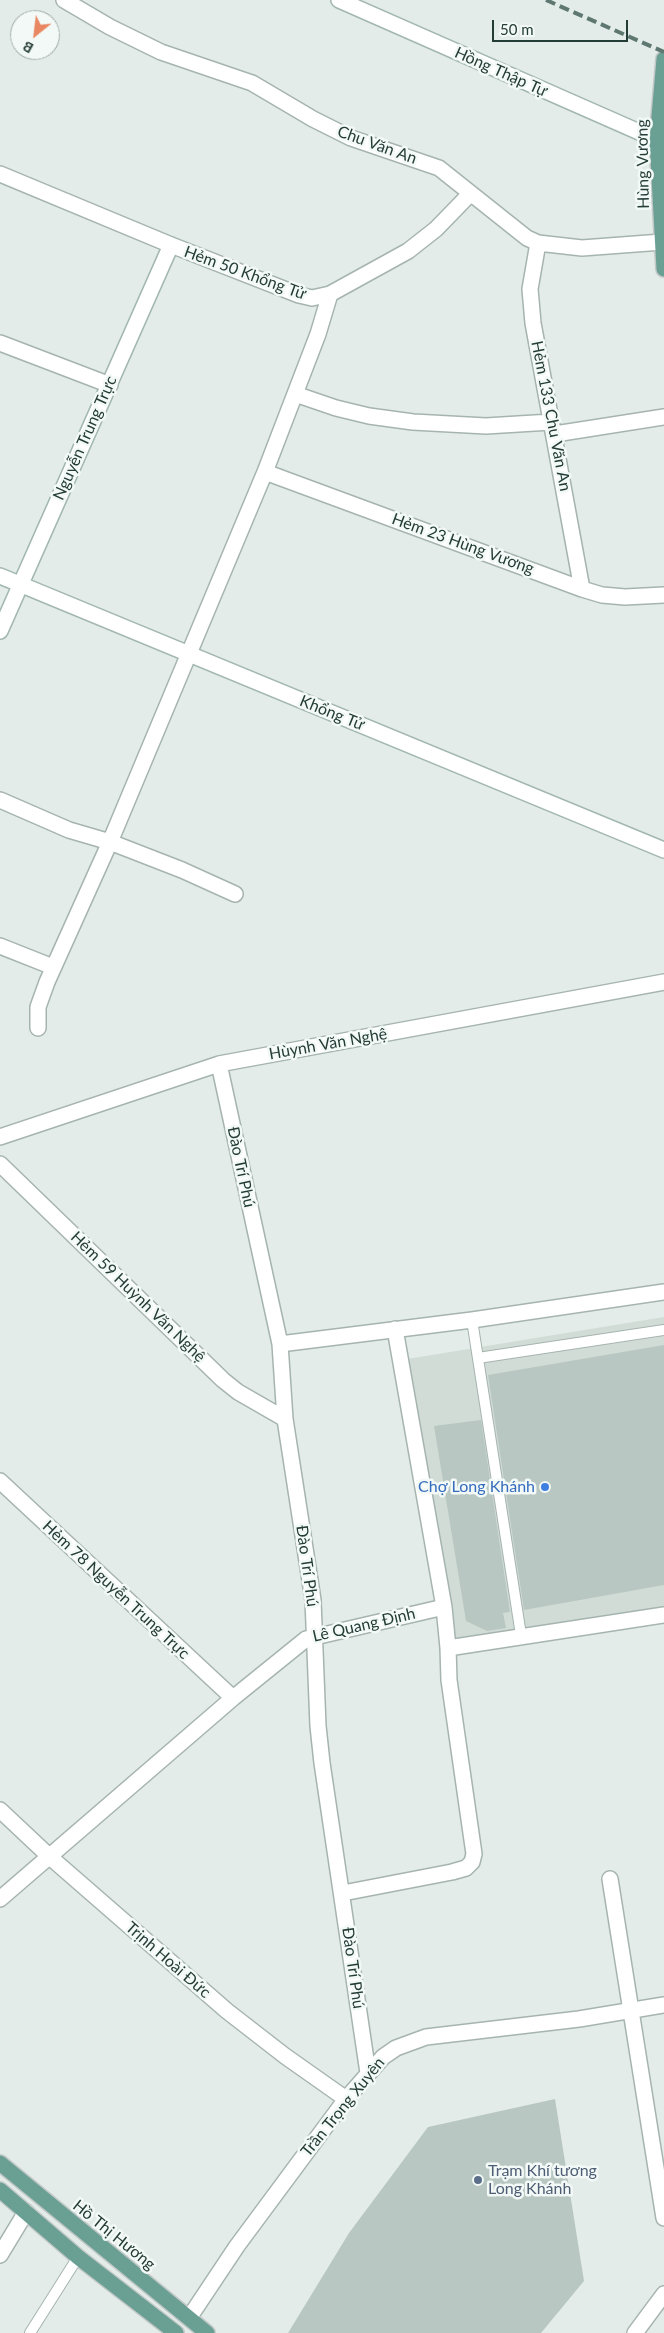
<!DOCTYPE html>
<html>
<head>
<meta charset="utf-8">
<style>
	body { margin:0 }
	#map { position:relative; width:664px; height:2333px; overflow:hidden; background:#e3ece8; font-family:Lato,sans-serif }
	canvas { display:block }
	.north { position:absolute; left:10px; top:10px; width:50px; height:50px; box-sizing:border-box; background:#f3f9f6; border:1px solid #a0ada9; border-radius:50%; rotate:209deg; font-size:14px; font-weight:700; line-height:20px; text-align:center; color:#243c36 }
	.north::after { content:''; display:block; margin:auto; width:18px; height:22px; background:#ea8763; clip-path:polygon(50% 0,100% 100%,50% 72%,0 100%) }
	.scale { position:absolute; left:492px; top:20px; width:136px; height:22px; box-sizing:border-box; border:2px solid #243c36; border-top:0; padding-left:6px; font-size:15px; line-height:18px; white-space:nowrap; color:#243c36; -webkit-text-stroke:4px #f3f9f6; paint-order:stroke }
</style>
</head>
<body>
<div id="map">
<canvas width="664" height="2333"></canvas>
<div class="north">B</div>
<div class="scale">50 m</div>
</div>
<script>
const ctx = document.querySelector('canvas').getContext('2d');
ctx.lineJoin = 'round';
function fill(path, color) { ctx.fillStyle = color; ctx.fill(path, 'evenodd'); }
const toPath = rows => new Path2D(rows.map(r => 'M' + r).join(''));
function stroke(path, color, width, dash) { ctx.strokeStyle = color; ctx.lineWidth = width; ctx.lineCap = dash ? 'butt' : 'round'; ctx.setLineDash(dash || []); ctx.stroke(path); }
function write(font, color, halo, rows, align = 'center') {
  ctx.font = font + ' Lato,sans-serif'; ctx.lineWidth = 5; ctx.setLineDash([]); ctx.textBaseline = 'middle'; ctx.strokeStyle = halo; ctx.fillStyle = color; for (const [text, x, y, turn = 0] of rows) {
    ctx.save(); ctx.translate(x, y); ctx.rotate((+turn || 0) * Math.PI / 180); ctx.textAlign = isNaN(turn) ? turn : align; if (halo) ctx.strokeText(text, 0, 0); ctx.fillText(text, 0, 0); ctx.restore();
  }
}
fill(toPath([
	[664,1317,664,1614,454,1640,401,1360]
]), '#d1dcd7');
fill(toPath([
	[664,1345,664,1585,524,1610,488,1375],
	[481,1420,510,1612,503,1613,506,1628,487,1631,466,1621,434,1426],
	[555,2099,584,2281,541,2333,288,2333,349,2233,428,2127]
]), '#b8c7c1');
const lane = toPath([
	[472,1320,521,1635],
	[478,1358,664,1330],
	[30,2333,78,2257]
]);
const street = toPath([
	[64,0,110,27,161,52,252,83,313,119,351,138,439,168,527,238,538,243,582,248,662,242],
	[0,174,171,245,299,295,312,298,330,294,408,251,436,229,470,194],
	[538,243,530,289,533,323,582,589],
	[0,343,110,385],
	[295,394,336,408,369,416,413,422,486,426,551,422],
	[555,434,664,417],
	[265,472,582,589,602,595,625,597,664,595],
	[0,800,69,830,110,842,182,870,235,894],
	[0,946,53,967],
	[38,1028,38,1007,47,982,110,842,265,472,318,334,330,294],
	[219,1064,280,1344,285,1419,313,1600,318,1726,322,1763,368,2073],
	[0,1137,219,1064,664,982],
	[0,1164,223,1380,238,1392,285,1419],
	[395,1329,444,1607],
	[280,1344,472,1320,664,1292],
	[0,1481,233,1698],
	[0,1810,50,1857,227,2011,285,2056,346,2099],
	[610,1879,664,2218],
	[343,1893,452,1872,466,1868,472,1862,474,1854,449,1680,448,1648],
	[0,1899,233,1698,306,1639,444,1607,448,1648,664,1615],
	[0,2255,26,2212],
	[189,2318,237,2246,346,2099,383,2057,396,2048,426,2037,579,2019,664,2005],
	[635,2333,664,2294]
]);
const secondary = toPath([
	[339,0,664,143],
	[0,576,664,850],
	[0,631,171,245]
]);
const primary = toPath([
	[664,59,657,140,664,269],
	[0,2163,207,2333],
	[0,2190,78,2257,176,2333]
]);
stroke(lane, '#a6b4af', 12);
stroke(street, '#a6b4af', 18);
stroke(secondary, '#a2b7b0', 18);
stroke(primary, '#c2c8c7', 18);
stroke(lane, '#fff', 10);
stroke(street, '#fff', 15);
stroke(secondary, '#fff', 15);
stroke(primary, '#6a9f93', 15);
stroke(toPath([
	[546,0,664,52]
]), '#5e7871', 4, [10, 5]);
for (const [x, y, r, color] of [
	[545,1487,5,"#3f7fe0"],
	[478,2180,5,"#5c6f8a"]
]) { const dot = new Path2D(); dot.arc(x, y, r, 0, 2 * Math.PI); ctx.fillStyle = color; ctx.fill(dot); stroke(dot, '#f3f9f6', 2); }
write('16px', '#243c36', '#f3f9f6', [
	["Hồng Thập Tự",501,72,24],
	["Chu Văn An",377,145,20],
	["Hùng Vương",643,164,-91],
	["Hẻm 50 Khổng Tử",245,273,20],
	["Hẻm 133 Chu Văn An",551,416,79],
	["Nguyễn Trung Trực",85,438,-66],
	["Hẻm 23 Hùng Vương",463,544,20],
	["Khổng Tử",332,713,22],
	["Hùynh Văn Nghệ",328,1044,-10],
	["Đào Trí Phú",241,1167,78],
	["Hẻm 59 Huỳnh Văn Nghệ",138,1297,44],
	["Đào Trí Phú",307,1566,82],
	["Hẻm 78 Nguyễn Trung Trực",116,1590,43],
	["Lê Quang Định",364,1625,-13],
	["Trịnh Hoài Đức",168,1960,41],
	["Đào Trí Phú",353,1968,82],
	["Trần Trọng Xuyên",343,2107,-51],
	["Hồ Thị Hương",114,2235,39]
]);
write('16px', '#366cbe', '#f3f9f6', [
	["Chợ Long Khánh",535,1487]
], 'right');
write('16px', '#4e5e75', '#f3f9f6', [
	["Trạm Khí tương",488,2171],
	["Long Khánh",488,2189]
], 'left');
</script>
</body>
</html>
